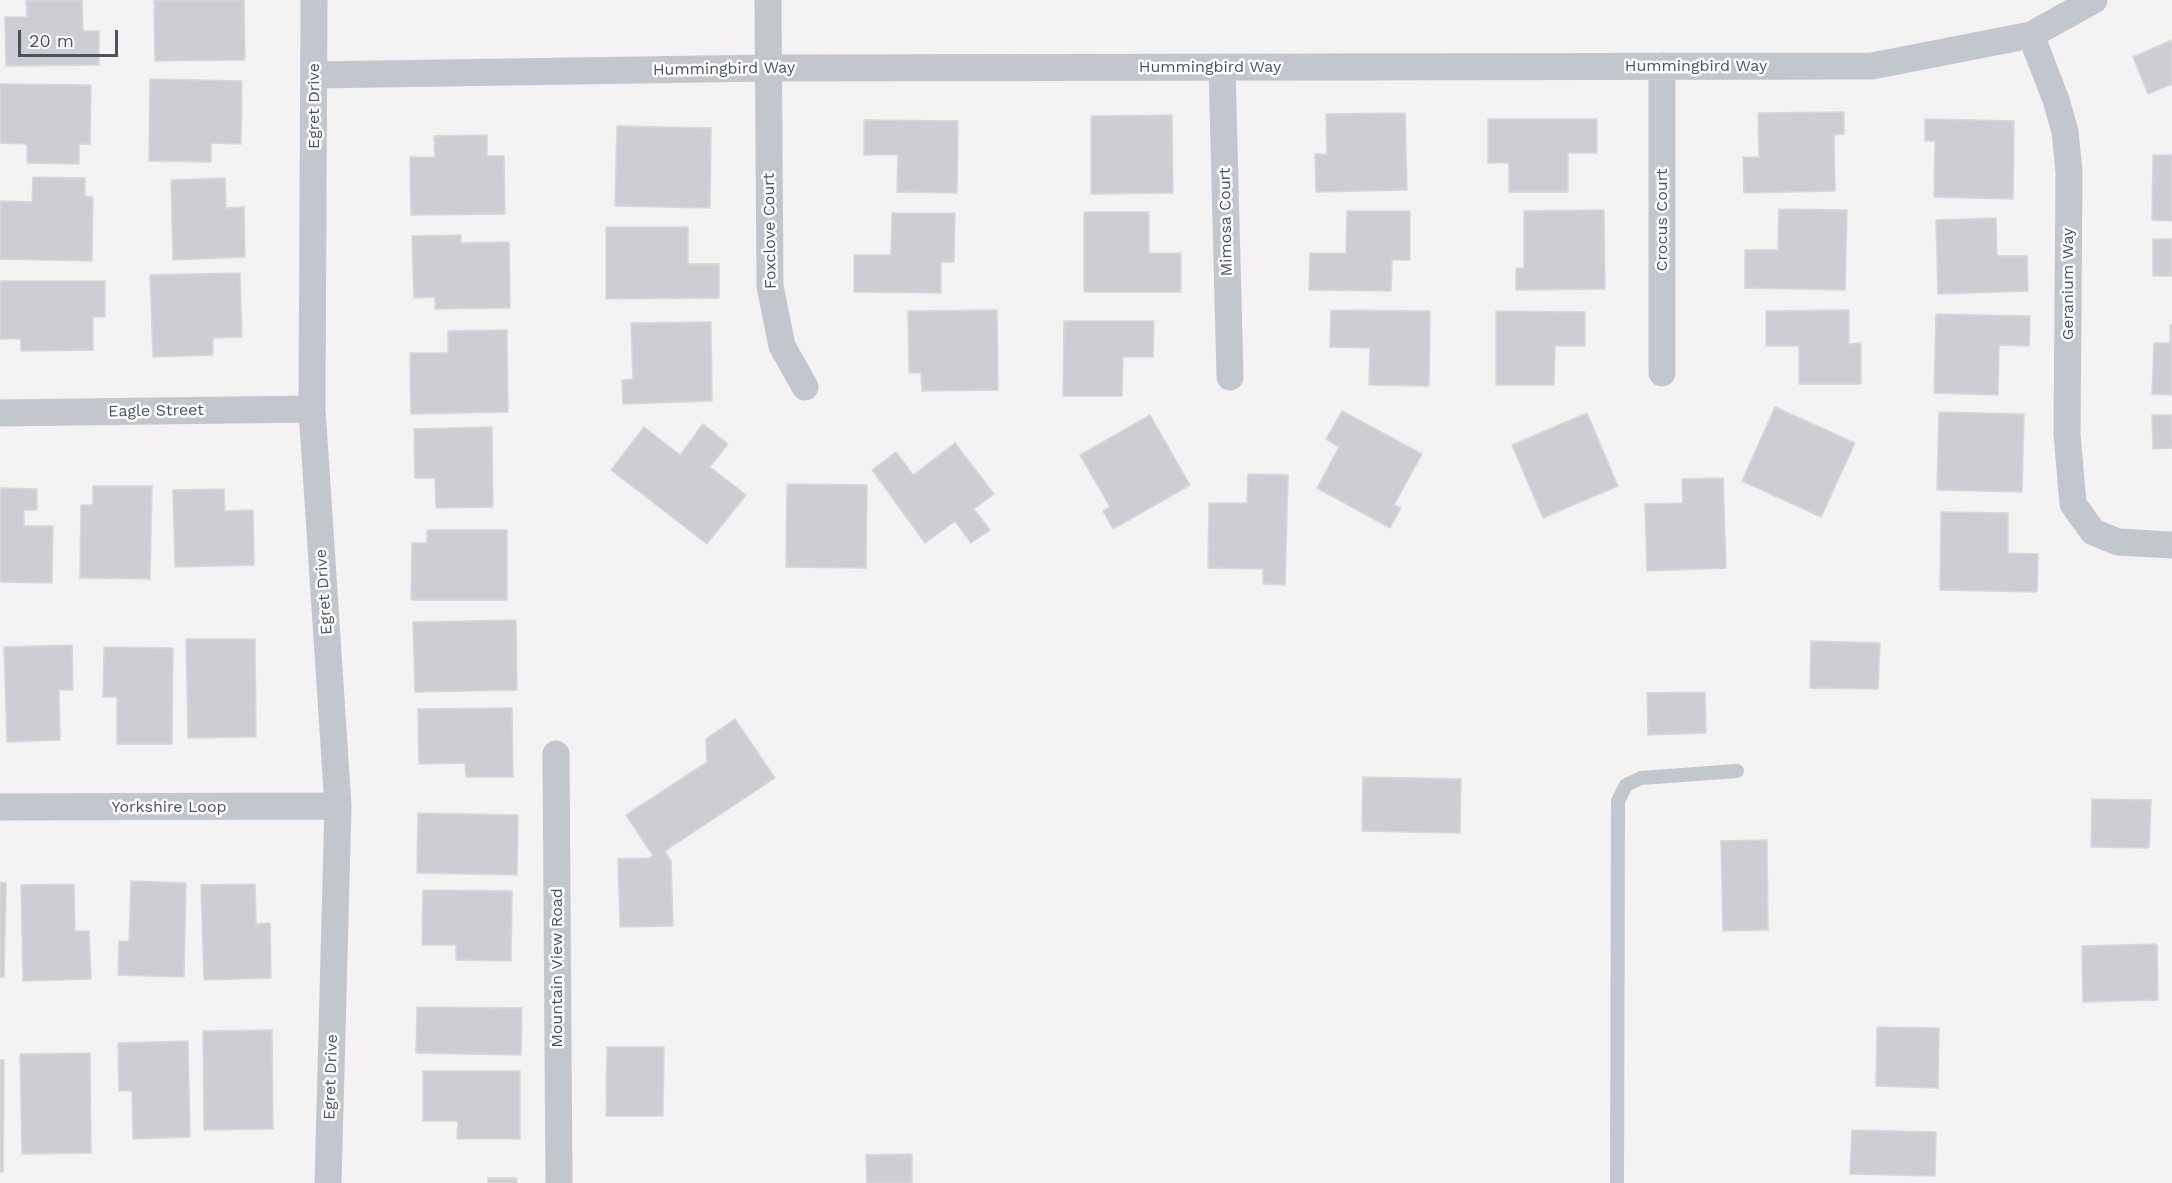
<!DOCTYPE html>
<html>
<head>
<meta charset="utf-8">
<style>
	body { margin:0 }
	#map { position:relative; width:2172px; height:1183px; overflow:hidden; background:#f4f2f2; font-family:"Work Sans",sans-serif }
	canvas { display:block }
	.scale { position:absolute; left:18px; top:30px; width:100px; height:27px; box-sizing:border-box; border:3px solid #4c535d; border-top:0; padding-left:8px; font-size:18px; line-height:21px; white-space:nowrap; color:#4c535d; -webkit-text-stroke:4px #fff; paint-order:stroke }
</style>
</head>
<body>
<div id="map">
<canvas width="2172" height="1183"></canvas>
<div class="scale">20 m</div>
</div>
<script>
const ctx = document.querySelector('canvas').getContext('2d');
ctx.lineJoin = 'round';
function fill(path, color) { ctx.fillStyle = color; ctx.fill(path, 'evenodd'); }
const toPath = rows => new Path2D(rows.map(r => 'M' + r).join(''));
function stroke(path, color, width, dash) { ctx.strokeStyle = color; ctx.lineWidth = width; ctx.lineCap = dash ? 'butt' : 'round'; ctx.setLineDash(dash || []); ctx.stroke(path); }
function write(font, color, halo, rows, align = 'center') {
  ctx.font = font + ' "Work Sans",sans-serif'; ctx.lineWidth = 5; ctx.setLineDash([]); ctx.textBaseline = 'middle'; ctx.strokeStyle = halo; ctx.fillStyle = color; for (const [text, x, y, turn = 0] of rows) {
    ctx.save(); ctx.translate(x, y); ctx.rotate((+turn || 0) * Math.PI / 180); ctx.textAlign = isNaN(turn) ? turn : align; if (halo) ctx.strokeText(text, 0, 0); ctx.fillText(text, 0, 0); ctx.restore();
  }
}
const building = toPath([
	[26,0,82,0,83,31,99,31,99,65,6,66,5,17,27,17,26,0],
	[154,0,244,0,245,60,155,61,154,0],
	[2172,40,2172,84,2148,94,2133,57,2172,40],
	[150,79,242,81,241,144,211,143,211,162,149,161,150,79],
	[0,84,91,85,90,144,79,144,79,164,27,163,27,144,0,143,0,84],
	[1844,112,1844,134,1834,135,1835,191,1744,193,1743,157,1759,157,1758,113,1844,112],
	[1405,113,1407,190,1316,192,1315,154,1327,154,1326,114,1405,113],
	[1172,115,1173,193,1091,194,1091,116,1172,115],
	[1488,119,1597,119,1597,153,1568,153,1568,192,1509,192,1509,163,1488,163,1488,119],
	[1925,119,2014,121,2013,199,1934,197,1935,141,1925,141,1925,119],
	[864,120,958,121,957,193,897,192,898,155,864,155,864,120],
	[617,126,711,128,710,208,615,206,617,126],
	[487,135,487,156,504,156,505,214,411,215,410,157,435,157,434,136,487,135],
	[2153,155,2172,155,2172,221,2152,220,2153,155],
	[33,177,85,178,85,196,93,197,92,261,0,259,0,201,32,202,33,177],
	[225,178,226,208,244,207,245,257,173,260,171,180,225,178],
	[1779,209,1847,210,1845,290,1745,288,1745,250,1778,250,1779,209],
	[1604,210,1605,289,1516,290,1516,268,1524,268,1524,211,1604,210],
	[1347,211,1410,211,1410,260,1392,260,1391,291,1309,290,1310,253,1346,253,1347,211],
	[1084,212,1149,212,1149,253,1181,253,1181,292,1084,292,1084,212],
	[892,213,955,213,954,262,941,262,941,293,854,292,854,255,891,255,892,213],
	[1996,218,1997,256,2027,256,2028,291,1938,294,1936,220,1996,218],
	[606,227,688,227,688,264,719,264,719,298,606,299,606,227],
	[461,235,461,243,509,242,510,308,435,309,435,297,414,298,412,236,461,235],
	[2153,239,2172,239,2172,276,2153,276,2153,239],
	[240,273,242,337,213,338,213,355,153,357,150,275,240,273],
	[0,281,105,281,105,317,93,317,93,350,21,351,21,339,0,339,0,281],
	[997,310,998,390,922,391,921,373,909,373,908,311,997,310],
	[1331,310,1430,311,1429,386,1369,385,1370,348,1330,347,1331,310],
	[1849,310,1849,344,1861,343,1861,384,1799,384,1799,346,1766,346,1766,311,1849,310],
	[1496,311,1585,312,1585,346,1555,346,1554,385,1496,385,1496,311],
	[1936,314,2030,316,2029,346,1999,345,1998,395,1934,393,1936,314],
	[1064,321,1154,321,1153,357,1123,357,1122,396,1063,396,1064,321],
	[711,322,712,401,623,404,622,380,633,379,631,323,711,322],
	[2170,325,2172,325,2172,395,2152,394,2154,343,2170,343,2170,325],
	[507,330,508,412,411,414,410,353,448,353,448,331,507,330],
	[1775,407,1855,443,1821,517,1742,481,1775,407],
	[1342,411,1422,454,1394,505,1401,508,1390,528,1317,488,1339,447,1326,439,1342,411],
	[1939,412,2024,414,2022,492,1937,490,1939,412],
	[1587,413,1618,486,1543,518,1512,445,1587,413],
	[1150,415,1190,485,1113,529,1103,511,1110,507,1080,455,1150,415],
	[2152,415,2172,415,2172,448,2153,449,2152,415],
	[703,424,728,444,710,467,746,495,707,544,611,470,644,427,680,455,703,424],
	[492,427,493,507,436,508,435,478,415,478,414,429,492,427],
	[955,443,994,494,974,509,990,530,971,543,955,521,925,543,872,470,896,452,913,475,955,443],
	[1248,474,1288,475,1285,585,1263,584,1263,569,1208,568,1209,503,1247,503,1248,474],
	[1723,478,1726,568,1647,571,1645,504,1683,503,1682,479,1723,478],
	[787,484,867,485,866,568,786,567,787,484],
	[93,486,152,486,150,579,80,578,81,505,93,505,93,486],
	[0,488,37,489,37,510,24,510,24,526,53,526,52,583,0,582,0,488],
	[224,489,225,511,253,510,254,565,175,567,173,490,224,489],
	[1941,512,2008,513,2008,553,2038,554,2037,592,1940,590,1941,512],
	[427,530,507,530,507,600,411,600,412,543,427,543,427,530],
	[516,620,517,690,415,692,413,622,516,620],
	[186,639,255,639,256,737,188,738,186,639],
	[1811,641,1880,643,1878,689,1810,688,1811,641],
	[72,645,73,690,59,690,60,740,7,742,4,647,72,645],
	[104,647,173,648,172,744,117,744,117,697,103,697,104,647],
	[1705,692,1706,733,1648,735,1647,693,1705,692],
	[512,708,513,777,466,777,465,763,419,764,418,709,512,708],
	[735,719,775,778,665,851,671,861,673,926,620,927,618,859,649,858,653,856,626,815,707,762,706,739,735,719],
	[1363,777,1461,779,1460,833,1362,831,1363,777],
	[2092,799,2151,800,2149,848,2091,847,2092,799],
	[418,813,518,815,517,875,417,873,418,813],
	[1767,840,1768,930,1723,931,1721,841,1767,840],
	[131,881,186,883,184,977,118,975,119,941,129,941,131,881],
	[0,882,6,883,4,977,0,977,0,882],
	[74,884,75,931,89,931,91,979,23,981,21,885,74,884],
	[255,884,256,924,270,923,271,978,204,980,201,885,255,884],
	[423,890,512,891,511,961,456,960,456,945,422,945,423,890],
	[2157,944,2158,1000,2083,1002,2082,946,2157,944],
	[417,1007,522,1008,521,1055,416,1053,417,1007],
	[1877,1027,1939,1028,1938,1088,1876,1086,1877,1027],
	[272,1030,273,1129,204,1130,203,1031,272,1030],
	[188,1041,190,1137,133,1139,132,1091,119,1091,118,1043,188,1041],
	[607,1047,664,1047,663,1116,606,1116,607,1047],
	[90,1053,91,1153,22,1154,20,1054,90,1053],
	[0,1060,4,1060,3,1172,0,1172,0,1060],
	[423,1071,520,1071,520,1139,457,1139,458,1121,423,1121,423,1071],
	[1852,1130,1936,1132,1935,1176,1850,1174,1852,1130],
	[912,1154,912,1183,867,1183,866,1155,912,1154],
	[488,1178,517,1178,517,1183,488,1183,488,1178]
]);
fill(building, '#cdced4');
stroke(building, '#d7d8dc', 1.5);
stroke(toPath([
	[1617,1183,1618,801,1626,785,1641,778,1737,771]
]), '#c2c7ce', 14);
stroke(toPath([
	[314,0,312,409,338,806,328,1183],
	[768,0,770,286,782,346,805,387],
	[2031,35,2056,100,2065,131,2069,172,2067,434,2073,504,2093,532,2118,542,2172,545],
	[1662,66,1662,373],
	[1222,67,1230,377],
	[314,75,768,68,1872,66,2031,35,2094,0],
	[0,413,312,409],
	[556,754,559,1183],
	[0,807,338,806]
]), '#c2c7ce', 27);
write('16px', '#4c535d', '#fff', [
	["Hummingbird Way",1696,66],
	["Hummingbird Way",1210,67],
	["Hummingbird Way",724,69,-1],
	["Egret Drive",314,106,-90],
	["Crocus Court",1662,220,-90],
	["Mimosa Court",1226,222,-91],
	["Foxclove Court",770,231,-91],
	["Geranium Way",2068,284,-90],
	["Eagle Street",156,411,-1],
	["Egret Drive",324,592,-94],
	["Yorkshire Loop",169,807],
	["Mountain View Road",557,968,-90],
	["Egret Drive",331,1077,-88]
]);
</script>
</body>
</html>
